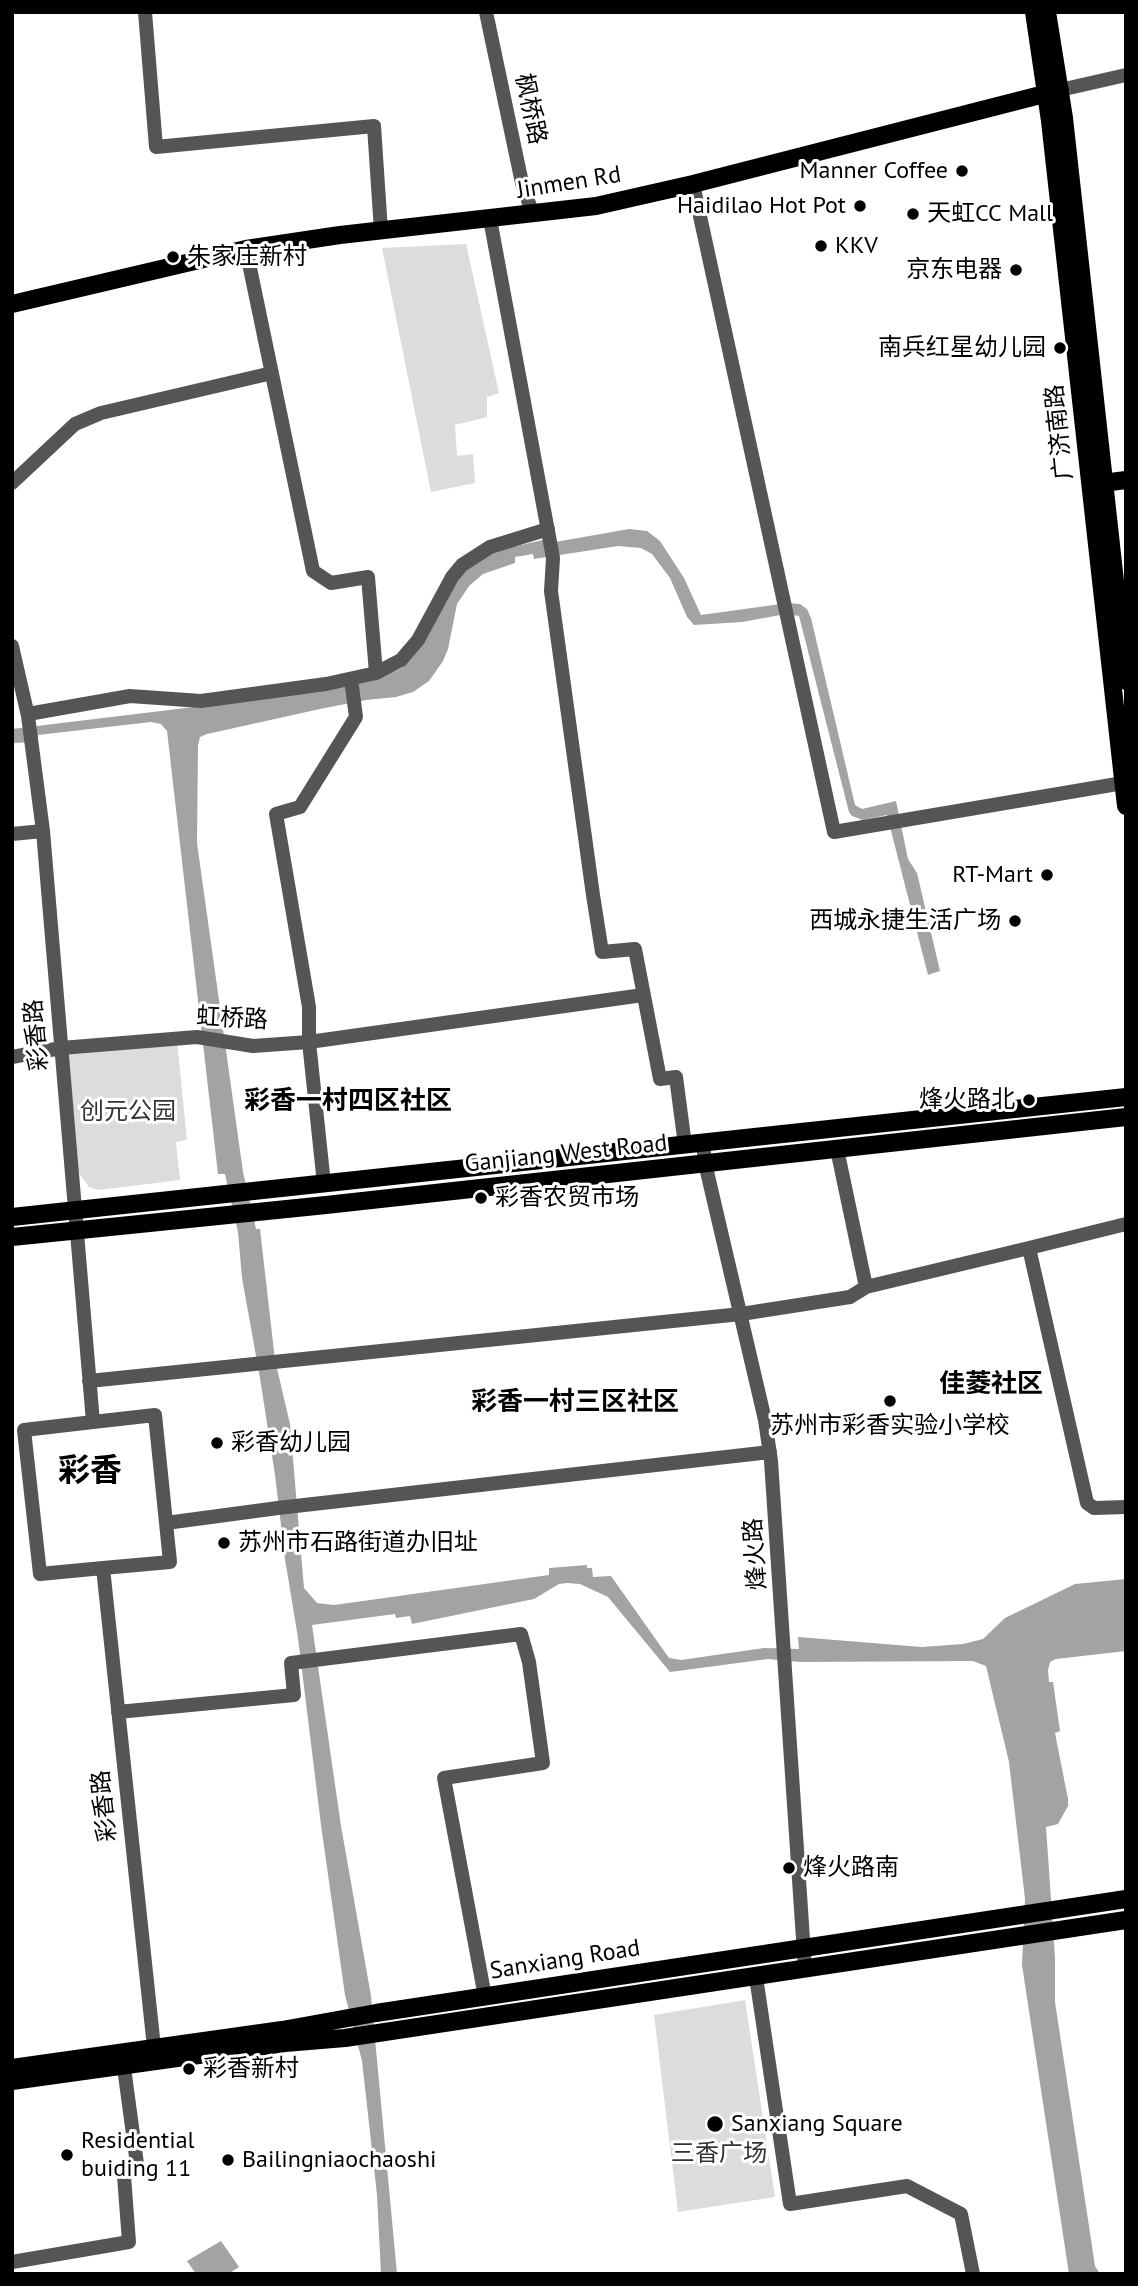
<!DOCTYPE html>
<html>
<head>
<meta charset="utf-8">
<style>
	body { margin:0 }
	#map { position:relative; width:1138px; height:2286px; overflow:hidden; background:#fff; font-family:"PT Sans",sans-serif }
	canvas { display:block }
	.frame { position:absolute; inset:0; border:14px solid #000; pointer-events:none }
</style>
</head>
<body>
<div id="map">
<canvas width="1138" height="2286"></canvas>
<div class="frame"></div>
</div>
<script>
const ctx = document.querySelector('canvas').getContext('2d');
ctx.lineJoin = 'round';
function fill(path, color) { ctx.fillStyle = color; ctx.fill(path, 'evenodd'); }
const toPath = rows => new Path2D(rows.map(r => 'M' + r).join(''));
function stroke(path, color, width, dash) { ctx.strokeStyle = color; ctx.lineWidth = width; ctx.lineCap = dash ? 'butt' : 'round'; ctx.setLineDash(dash || []); ctx.stroke(path); }
function write(font, color, halo, rows, align = 'center') {
  ctx.font = font + ' "PT Sans","Noto Sans SC",sans-serif'; ctx.lineWidth = 6; ctx.setLineDash([]); ctx.textBaseline = 'middle'; ctx.strokeStyle = halo; ctx.fillStyle = color; for (const [text, x, y, turn = 0] of rows) {
    ctx.save(); ctx.translate(x, y); ctx.rotate((+turn || 0) * Math.PI / 180); ctx.textAlign = isNaN(turn) ? turn : align; if (halo) ctx.strokeText(text, 0, 0); ctx.fillText(text, 0, 0); ctx.restore();
  }
}
fill(toPath([
	[466,244,499,393,487,397,487,417,455,425,457,456,473,454,475,483,431,492,382,248],
	[177,1041,187,1140,176,1142,180,1180,99,1190,89,1187,79,1173,68,1050],
	[745,2000,775,2197,678,2212,654,2015]
]), '#dcdcdc');
fill(toPath([
	[629,529,647,531,660,541,684,578,701,615,788,603,800,604,807,609,811,618,855,805,862,809,896,801,908,859,917,873,940,971,928,975,887,815,863,820,852,816,849,812,799,616,786,614,742,622,694,625,687,617,670,578,652,554,641,548,618,546,534,559,533,554,515,557,515,563,483,574,469,586,457,604,448,649,443,661,429,681,413,692,396,697,366,700,320,709,207,734,200,737,198,745,197,843,243,1172,256,1229,260,1229,275,1360,290,1424,304,1588,317,1603,334,1605,549,1575,549,1568,587,1565,587,1568,592,1568,593,1577,611,1576,669,1658,681,1660,764,1648,799,1649,798,1637,922,1647,963,1644,983,1639,1005,1618,1075,1584,1126,1579,1126,1651,1056,1659,1050,1662,1048,1670,1049,1682,1053,1682,1060,1731,1055,1733,1068,1799,1068,1806,1058,1824,1046,1827,1055,1958,1055,2002,1095,2266,1100,2274,1069,2274,1022,1965,1025,1899,1009,1762,986,1666,973,1661,800,1662,768,1659,670,1672,608,1597,580,1584,567,1583,559,1584,534,1599,412,1624,410,1616,396,1618,395,1614,312,1625,341,1826,371,1996,397,2274,381,2274,377,2195,362,2061,345,1995,321,1825,298,1638,285,1559,275,1475,260,1378,242,1278,238,1232,225,1174,218,1174,167,731,161,724,151,722,38,735,38,742,12,743,12,729,318,692,383,677,402,668,410,660,459,574,494,551,543,540,544,544],
	[221,2241,239,2267,228,2274,196,2274,187,2261]
]), '#a3a3a3');
stroke(toPath([
	[145,12,156,147,374,126,381,231],
	[486,12,522,183,533,215],
	[1060,90,1126,75],
	[693,184,834,832,1123,783],
	[490,219,553,558,551,591,593,895,602,952,635,949,660,1079,676,1077,685,1145],
	[246,249,313,571,331,583,368,577,376,673],
	[12,483,75,424,101,413,272,373],
	[12,646,28,716,43,831,93,1422,155,1415,170,1562,103,1568,153,2038],
	[351,679,356,717,300,807,276,814,309,1007,309,1042,643,995],
	[28,714,130,696,201,701,326,684,376,673,401,660,418,640,452,577,462,565,490,547,548,529],
	[12,834,43,831],
	[12,1057,61,1048,197,1037,253,1046,309,1042,324,1184],
	[703,1143,705,1163,765,1420,771,1461,805,1969],
	[837,1149,866,1287,1029,1248],
	[1126,1224,1029,1248,1087,1503,1094,1508,1126,1507],
	[89,1381,741,1314,850,1297,866,1287],
	[93,1422,24,1430,40,1574,103,1568],
	[166,1523,278,1508,770,1452],
	[118,1712,294,1695,291,1663,521,1634,529,1662,543,1763,444,1778,485,1997],
	[756,1977,790,2204,907,2186,961,2214,973,2274],
	[12,2262,129,2242,124,2176,137,2164,125,2075]
]), '#555', 14);
stroke(toPath([
	[1034,12,1050,121,1126,806],
	[1047,12,1064,118,1126,681],
	[12,304,246,249,340,235,596,206,693,184,1060,90],
	[1095,484,1126,480],
	[12,1217,1126,1097],
	[12,1237,326,1205,1126,1117],
	[12,2068,282,2030,376,2013,1126,1899],
	[12,2081,285,2043,345,2038,1126,1920]
]), '#000', 18);
for (const [x, y, r, color] of [
	[962,171,7,"#000"],
	[860,206,7,"#000"],
	[913,214,7,"#000"],
	[821,246,7,"#000"],
	[173,257,7,"#000"],
	[1016,270,7,"#000"],
	[1060,348,7,"#000"],
	[1047,875,7,"#000"],
	[1015,921,7,"#000"],
	[1029,1100,7,"#000"],
	[481,1198,7,"#000"],
	[890,1401,7,"#000"],
	[217,1443,7,"#000"],
	[224,1543,7,"#000"],
	[789,1868,7,"#000"],
	[189,2069,7,"#000"],
	[715,2124,9,"#000"],
	[67,2155,7,"#000"],
	[228,2160,7,"#000"]
]) { const dot = new Path2D(); dot.arc(x, y, r, 0, 2 * Math.PI); ctx.fillStyle = color; ctx.fill(dot); stroke(dot, '#fff', 2.5); }
write('24px', '#000', '#fff', [
	["枫桥路",530,109,78],
	["Jinmen Rd",569,183,-9],
	["广济南路",1060,432,-96],
	["虹桥路",232,1019,3],
	["彩香路",37,1035,-95],
	["Ganjiang West Road",566,1154,-6],
	["烽火路",756,1554,-94],
	["彩香路",105,1806,-96],
	["Sanxiang Road",565,1960,-9]
]);
write('24px', '#000', '#fff', [
	["Manner Coffee",948,171,"right"],
	["Haidilao Hot Pot",846,206,"right"],
	["天虹CC Mall",927,214],
	["KKV",835,246],
	["朱家庄新村",187,257],
	["京东电器",1002,270,"right"],
	["南兵红星幼儿园",1046,348,"right"],
	["RT-Mart",1033,875,"right"],
	["西城永捷生活广场",1001,921,"right"],
	["烽火路北",1015,1100,"right"],
	["彩香农贸市场",495,1198],
	["苏州市彩香实验小学校",890,1426,"center"],
	["彩香幼儿园",231,1443],
	["苏州市石路街道办旧址",238,1543],
	["烽火路南",803,1868],
	["彩香新村",203,2069],
	["Sanxiang Square",731,2124],
	["Residential",81,2141],
	["buiding 11",81,2169],
	["Bailingniaochaoshi",242,2160]
], 'left');
write('24px', '#333', '#fff', [
	["创元公园",128,1112],
	["三香广场",719,2154]
]);
write('bold 26px', '#000', '#fff', [
	["彩香一村四区社区",348,1102],
	["佳菱社区",991,1385],
	["彩香一村三区社区",575,1403]
]);
write('bold 32px', '#000', '#fff', [
	["彩香",90,1472]
]);
</script>
</body>
</html>
